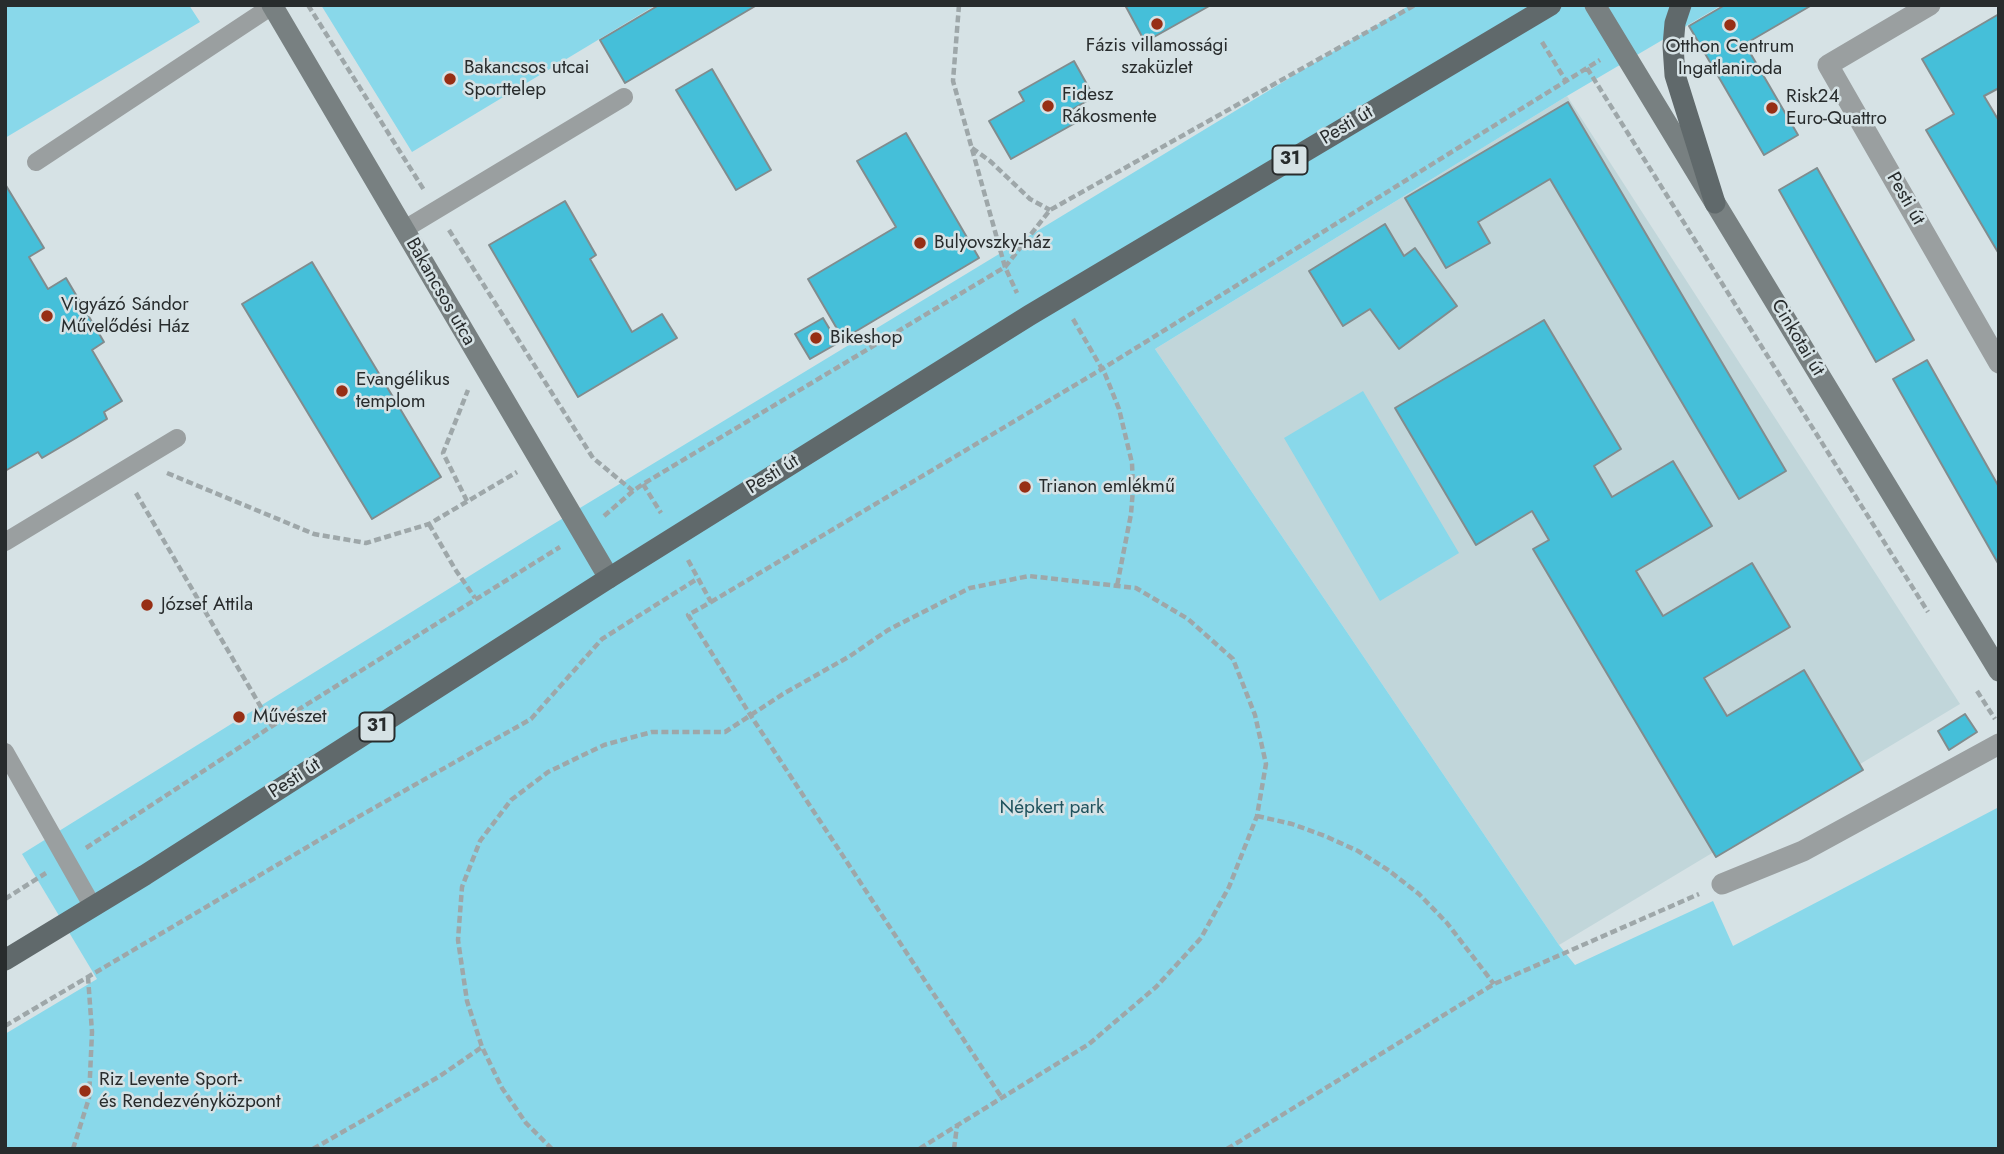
<!DOCTYPE html>
<html>
<head>
<meta charset="utf-8">
<style>
	body { margin:0 }
	#map { position:relative; width:2004px; height:1154px; overflow:hidden; background:#d6e2e5; font-family:Jost,sans-serif }
	canvas { display:block }
	.frame { position:absolute; inset:0; border:7px solid #282c2d; pointer-events:none }
</style>
</head>
<body>
<div id="map">
<canvas width="2004" height="1154"></canvas>
<div class="frame"></div>
</div>
<script>
const ctx = document.querySelector('canvas').getContext('2d');
ctx.lineJoin = 'round';
function fill(path, color) { ctx.fillStyle = color; ctx.fill(path, 'evenodd'); }
const toPath = rows => new Path2D(rows.map(r => 'M' + r).join(''));
function stroke(path, color, width, dash) { ctx.strokeStyle = color; ctx.lineWidth = width; ctx.lineCap = dash ? 'butt' : 'round'; ctx.setLineDash(dash || []); ctx.stroke(path); }
function write(font, color, halo, rows, align = 'center') {
  ctx.font = font + ' Jost,sans-serif'; ctx.lineWidth = 5; ctx.setLineDash([]); ctx.textBaseline = 'middle'; ctx.strokeStyle = halo; ctx.fillStyle = color; for (const [text, x, y, turn = 0] of rows) {
    ctx.save(); ctx.translate(x, y); ctx.rotate((+turn || 0) * Math.PI / 180); ctx.textAlign = isNaN(turn) ? turn : align; if (halo) ctx.strokeText(text, 0, 0); ctx.fillText(text, 0, 0); ctx.restore();
  }
}
fill(toPath([
	[1567,96,1960,704,1559,945,1155,349]
]), '#c1d6da');
fill(toPath([
	[5,5,189,5,200,22,5,138],
	[321,5,656,5,412,152],
	[1410,5,1722,5,1567,96,1155,349,1559,945,1575,965,1713,901,1733,946,1999,807,1999,1149,5,1149,5,1034,97,979,22,854,537,534],
	[1363,391,1459,553,1380,601,1284,438]
]), '#89d8ea');
const building = toPath([
	[659,5,757,5,625,83,600,40,659,5],
	[1125,5,1211,5,1145,42,1125,5],
	[1725,5,1812,5,1745,44,1798,135,1764,155,1689,26,1725,5],
	[1999,14,1999,88,1984,96,1999,121,1999,254,1926,130,1954,114,1922,59,1999,14],
	[1074,61,1094,97,1071,110,1077,122,1011,159,989,121,1024,101,1019,92,1074,61],
	[712,69,771,170,736,190,676,90,712,69],
	[1568,102,1786,471,1739,499,1550,179,1478,222,1490,243,1446,268,1405,198,1568,102],
	[906,133,979,258,843,339,808,279,896,227,857,161,906,133],
	[1817,168,1914,340,1876,362,1779,190,1817,168],
	[5,184,44,248,29,257,48,289,66,278,104,342,92,350,122,401,104,412,107,419,76,438,42,458,38,452,5,471,5,184],
	[565,201,596,255,590,259,632,332,662,314,677,338,578,397,489,245,565,201],
	[1385,224,1404,256,1415,248,1457,306,1399,349,1370,309,1343,326,1309,271,1385,224],
	[312,262,441,477,372,519,242,304,312,262],
	[823,318,838,343,810,359,795,334,823,318],
	[1544,320,1621,449,1594,466,1612,497,1673,461,1712,526,1636,571,1663,616,1752,563,1790,627,1704,678,1727,716,1804,670,1863,770,1716,857,1533,549,1549,540,1532,511,1476,545,1395,408,1544,320],
	[1927,360,1999,487,1999,565,1893,379,1927,360],
	[1965,714,1977,732,1949,750,1938,731,1965,714]
]);
fill(building, '#45bfd9');
stroke(building, '#818c8e', 2);
stroke(toPath([
	[308,5,424,190],
	[959,5,953,81,1005,267,1017,293],
	[1542,42,1566,81,1600,60],
	[1587,68,1928,612],
	[972,148,990,161,1030,199,1050,210],
	[449,230,593,458,633,491],
	[1073,319,1105,374,1119,409,1132,463,1133,489,1131,514,1117,586],
	[167,473,314,534,366,543,429,524,517,472],
	[643,484,661,513],
	[136,493,272,726],
	[467,501,443,453,468,390],
	[604,516,633,491,643,484,1005,267,1050,210,1415,5],
	[429,524,455,569,475,598],
	[688,560,711,602,688,615,751,716,1002,1098],
	[711,602,1102,369,1566,81],
	[1977,691,1995,719],
	[1257,816,1292,824,1325,836,1358,851,1388,870,1419,894,1447,923,1494,984],
	[86,848,272,726,560,547],
	[5,899,46,873],
	[5,1026,358,817,531,719,602,639,697,579],
	[73,1149,89,1098,92,1032,88,977],
	[313,1149,440,1076,482,1047],
	[552,1149,526,1123,502,1088,482,1047,467,1001,458,940,462,887,480,841,511,800,548,772,604,745,652,732,725,732,783,694,850,656,888,630,970,588,1029,576,1136,588,1188,619,1233,659,1255,715,1266,764,1257,816,1229,887,1201,938,1156,987,1089,1044,919,1149],
	[954,1149,957,1126],
	[1227,1149,1494,984,1699,894]
]), '#9ea7a9', 4.5, [7, 3.5]);
stroke(toPath([
	[36,162,272,6],
	[403,230,624,97],
	[5,542,177,438],
	[5,752,93,907]
]), '#9a9fa0', 18);
stroke(toPath([
	[1930,5,1828,65,1999,363],
	[1722,884,1803,851,1999,744]
]), '#9a9fa0', 21);
stroke(toPath([
	[272,5,609,578],
	[1595,5,1999,671]
]), '#788081', 21);
stroke(toPath([
	[1681,5,1675,23,1673,46,1675,75,1715,203],
	[5,960,145,875,609,578,1030,315,1551,5]
]), '#60696b', 21);
for (const [x, y, r, color] of [
	[1157,24,7,"#972f15"],
	[1730,25,7,"#972f15"],
	[450,79,7,"#972f15"],
	[1048,106,7,"#972f15"],
	[1772,108,7,"#972f15"],
	[920,243,7,"#972f15"],
	[47,316,7,"#972f15"],
	[816,338,7,"#972f15"],
	[342,391,7,"#972f15"],
	[1025,487,7,"#972f15"],
	[147,605,7,"#972f15"],
	[239,717,7,"#972f15"],
	[85,1091,7,"#972f15"]
]) { const dot = new Path2D(); dot.arc(x, y, r, 0, 2 * Math.PI); ctx.fillStyle = color; ctx.fill(dot); stroke(dot, '#d6e2e5', 2.5); }
for (const [x, y, w] of [
	[1290,160,35],
	[377,727,35]
]) { const box = new Path2D(); box.roundRect(x - w / 2, y - 14.5, w, 29, 5); ctx.fillStyle = '#d6e2e5'; ctx.fill(box); stroke(box, '#282c2d', 2); }
write('bold 18px', '#282c2d', null, [
	["31",1290,160],
	["31",377,727]
]);
write('19px', '#282c2d', '#d6e2e5', [
	["Fázis villamossági",1157,46,"center"],
	["szaküzlet",1157,68,"center"],
	["Otthon Centrum",1730,47,"center"],
	["Ingatlaniroda",1730,69,"center"],
	["Bakancsos utcai",464,68],
	["Sporttelep",464,90],
	["Fidesz",1062,95],
	["Rákosmente",1062,117],
	["Risk24",1786,97],
	["Euro-Quattro",1786,119],
	["Bulyovszky-ház",934,243],
	["Vigyázó Sándor",61,305],
	["Művelődési Ház",61,327],
	["Bikeshop",830,338],
	["Evangélikus",356,380],
	["templom",356,402],
	["Trianon emlékmű",1039,487],
	["József Attila",161,605],
	["Művészet",253,717],
	["Riz Levente Sport-",99,1080],
	["és Rendezvényközpont",99,1102]
], 'left');
write('19px', '#282c2d', '#d6e2e5', [
	["Pesti út",1347,126,-31],
	["Pesti út",1905,199,60],
	["Bakancsos utca",440,292,60],
	["Cinkotai út",1797,338,59],
	["Pesti út",773,475,-32],
	["Pesti út",295,779,-33]
]);
write('19px', '#1f525d', '#d6e2e5', [
	["Népkert park",1052,808]
]);
</script>
</body>
</html>
